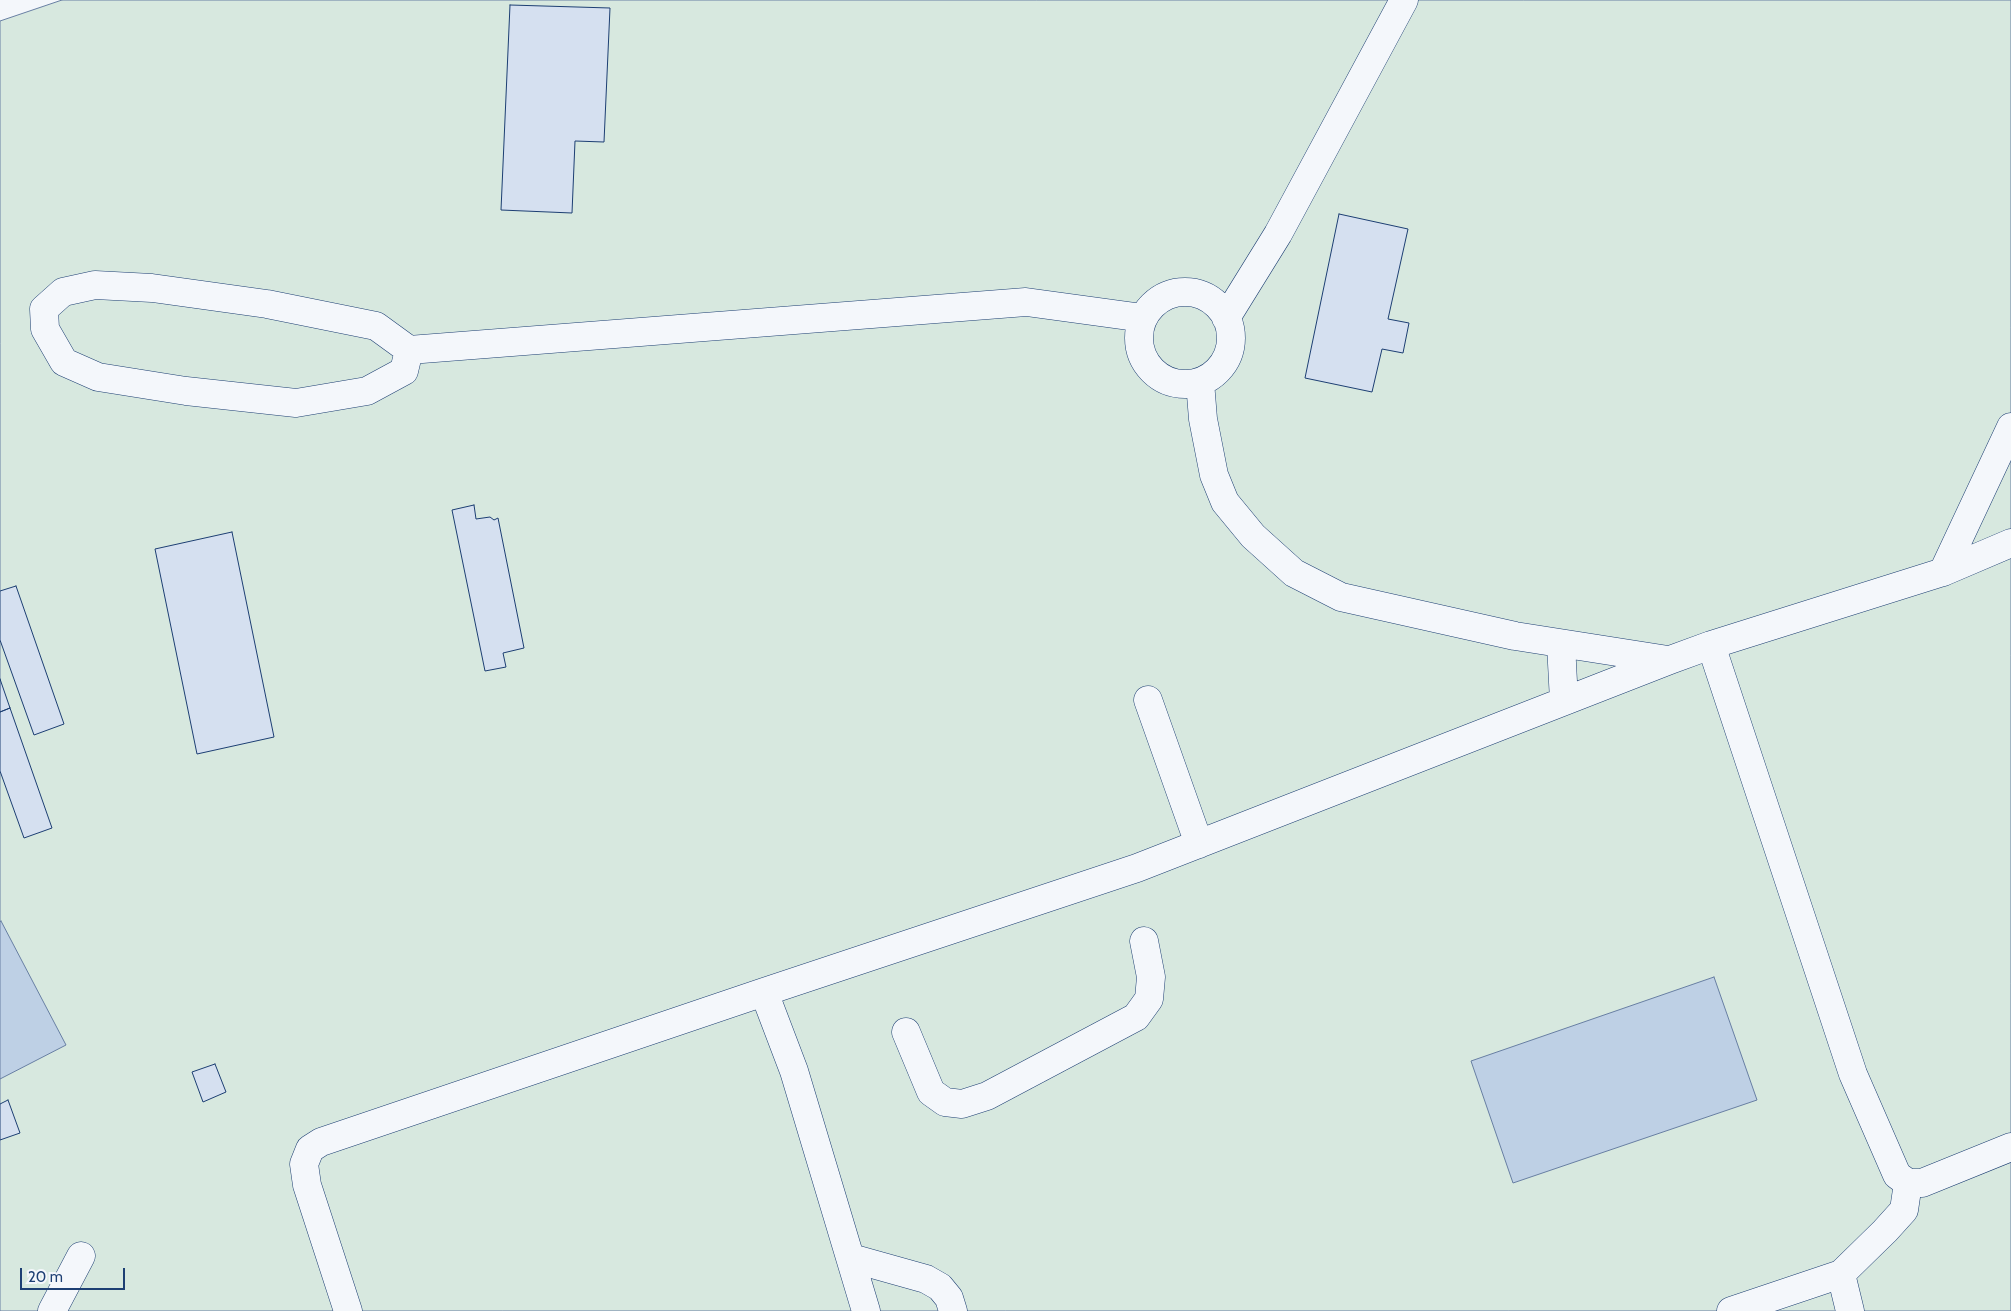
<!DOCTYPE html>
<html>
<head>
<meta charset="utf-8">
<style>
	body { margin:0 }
	#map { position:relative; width:2011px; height:1311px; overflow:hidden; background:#f4f7fb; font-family:Cabin,sans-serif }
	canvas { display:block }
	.scale { position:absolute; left:20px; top:1268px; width:105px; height:22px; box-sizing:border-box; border:2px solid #1d3f73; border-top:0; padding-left:6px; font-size:15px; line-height:18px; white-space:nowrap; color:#1d3f73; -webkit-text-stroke:4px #f4f7fb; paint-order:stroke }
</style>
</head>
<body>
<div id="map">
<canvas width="2011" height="1311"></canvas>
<div class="scale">20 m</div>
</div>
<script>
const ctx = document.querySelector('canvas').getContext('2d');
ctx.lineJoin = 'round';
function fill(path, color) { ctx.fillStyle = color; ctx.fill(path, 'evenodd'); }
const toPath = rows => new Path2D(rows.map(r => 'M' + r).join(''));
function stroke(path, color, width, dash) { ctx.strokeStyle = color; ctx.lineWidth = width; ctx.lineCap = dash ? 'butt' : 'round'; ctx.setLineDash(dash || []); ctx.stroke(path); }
const green = toPath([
	[62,0,2011,0,2011,1311,0,1311,0,21,62,0]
]);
fill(green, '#d7e8df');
stroke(green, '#687fa3', 1);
const water = toPath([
	[1,921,66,1045,0,1079,0,922,1,921],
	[1714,977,1757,1100,1513,1183,1471,1061,1714,977]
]);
fill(water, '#bed0e5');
stroke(water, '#687fa3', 1);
const building = toPath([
	[510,5,610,8,604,142,575,141,572,213,501,210,510,5],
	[1339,214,1408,229,1388,319,1409,323,1403,353,1382,349,1372,392,1305,378,1339,214],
	[474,505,476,519,490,517,494,520,498,518,524,648,503,653,506,667,485,671,452,510,474,505],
	[232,532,274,737,197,754,155,549,232,532],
	[16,586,64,724,34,735,0,640,0,591,16,586],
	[0,679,10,708,0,712,0,679],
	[10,708,52,828,24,838,0,771,0,712,10,708],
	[215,1064,226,1092,203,1102,192,1072,215,1064],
	[8,1100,20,1133,0,1140,0,1104,8,1100]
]);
fill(building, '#d5e0f0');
stroke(building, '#1d3f73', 1);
const minor = toPath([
	'1139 338a46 46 0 1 1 92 0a46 46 0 1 1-92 0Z',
	[1226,318,1278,234,1404,0],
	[409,350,404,371,367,391,296,403,186,391,98,377,64,362,45,329,44,309,63,292,95,285,152,288,267,304,376,326,409,350,1026,302,1143,318],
	[1200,382,1203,419,1214,475,1225,502,1253,536,1294,573,1341,597,1515,636,1668,660],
	[1943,572,2011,427],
	[1561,644,1564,701],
	[1711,645,1853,1074,1897,1175,1908,1183,1922,1183,2011,1147],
	[1148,700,1199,844],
	[764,992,794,1071,866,1311],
	[906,1032,931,1092,945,1102,962,1104,987,1096,1136,1017,1149,999,1151,977,1144,941],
	[851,1258,926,1279,940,1287,949,1298,953,1311],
	[1841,1274,1850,1311],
	[52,1311,81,1256],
	[348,1311,307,1185,304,1164,310,1149,321,1142,764,992,1137,868,1670,660,1711,645,1943,572,2011,543],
	[1731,1311,1841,1274,1885,1231,1904,1210,1908,1183]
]);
stroke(minor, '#1d3f73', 29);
stroke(minor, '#f4f7fb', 28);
</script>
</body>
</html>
